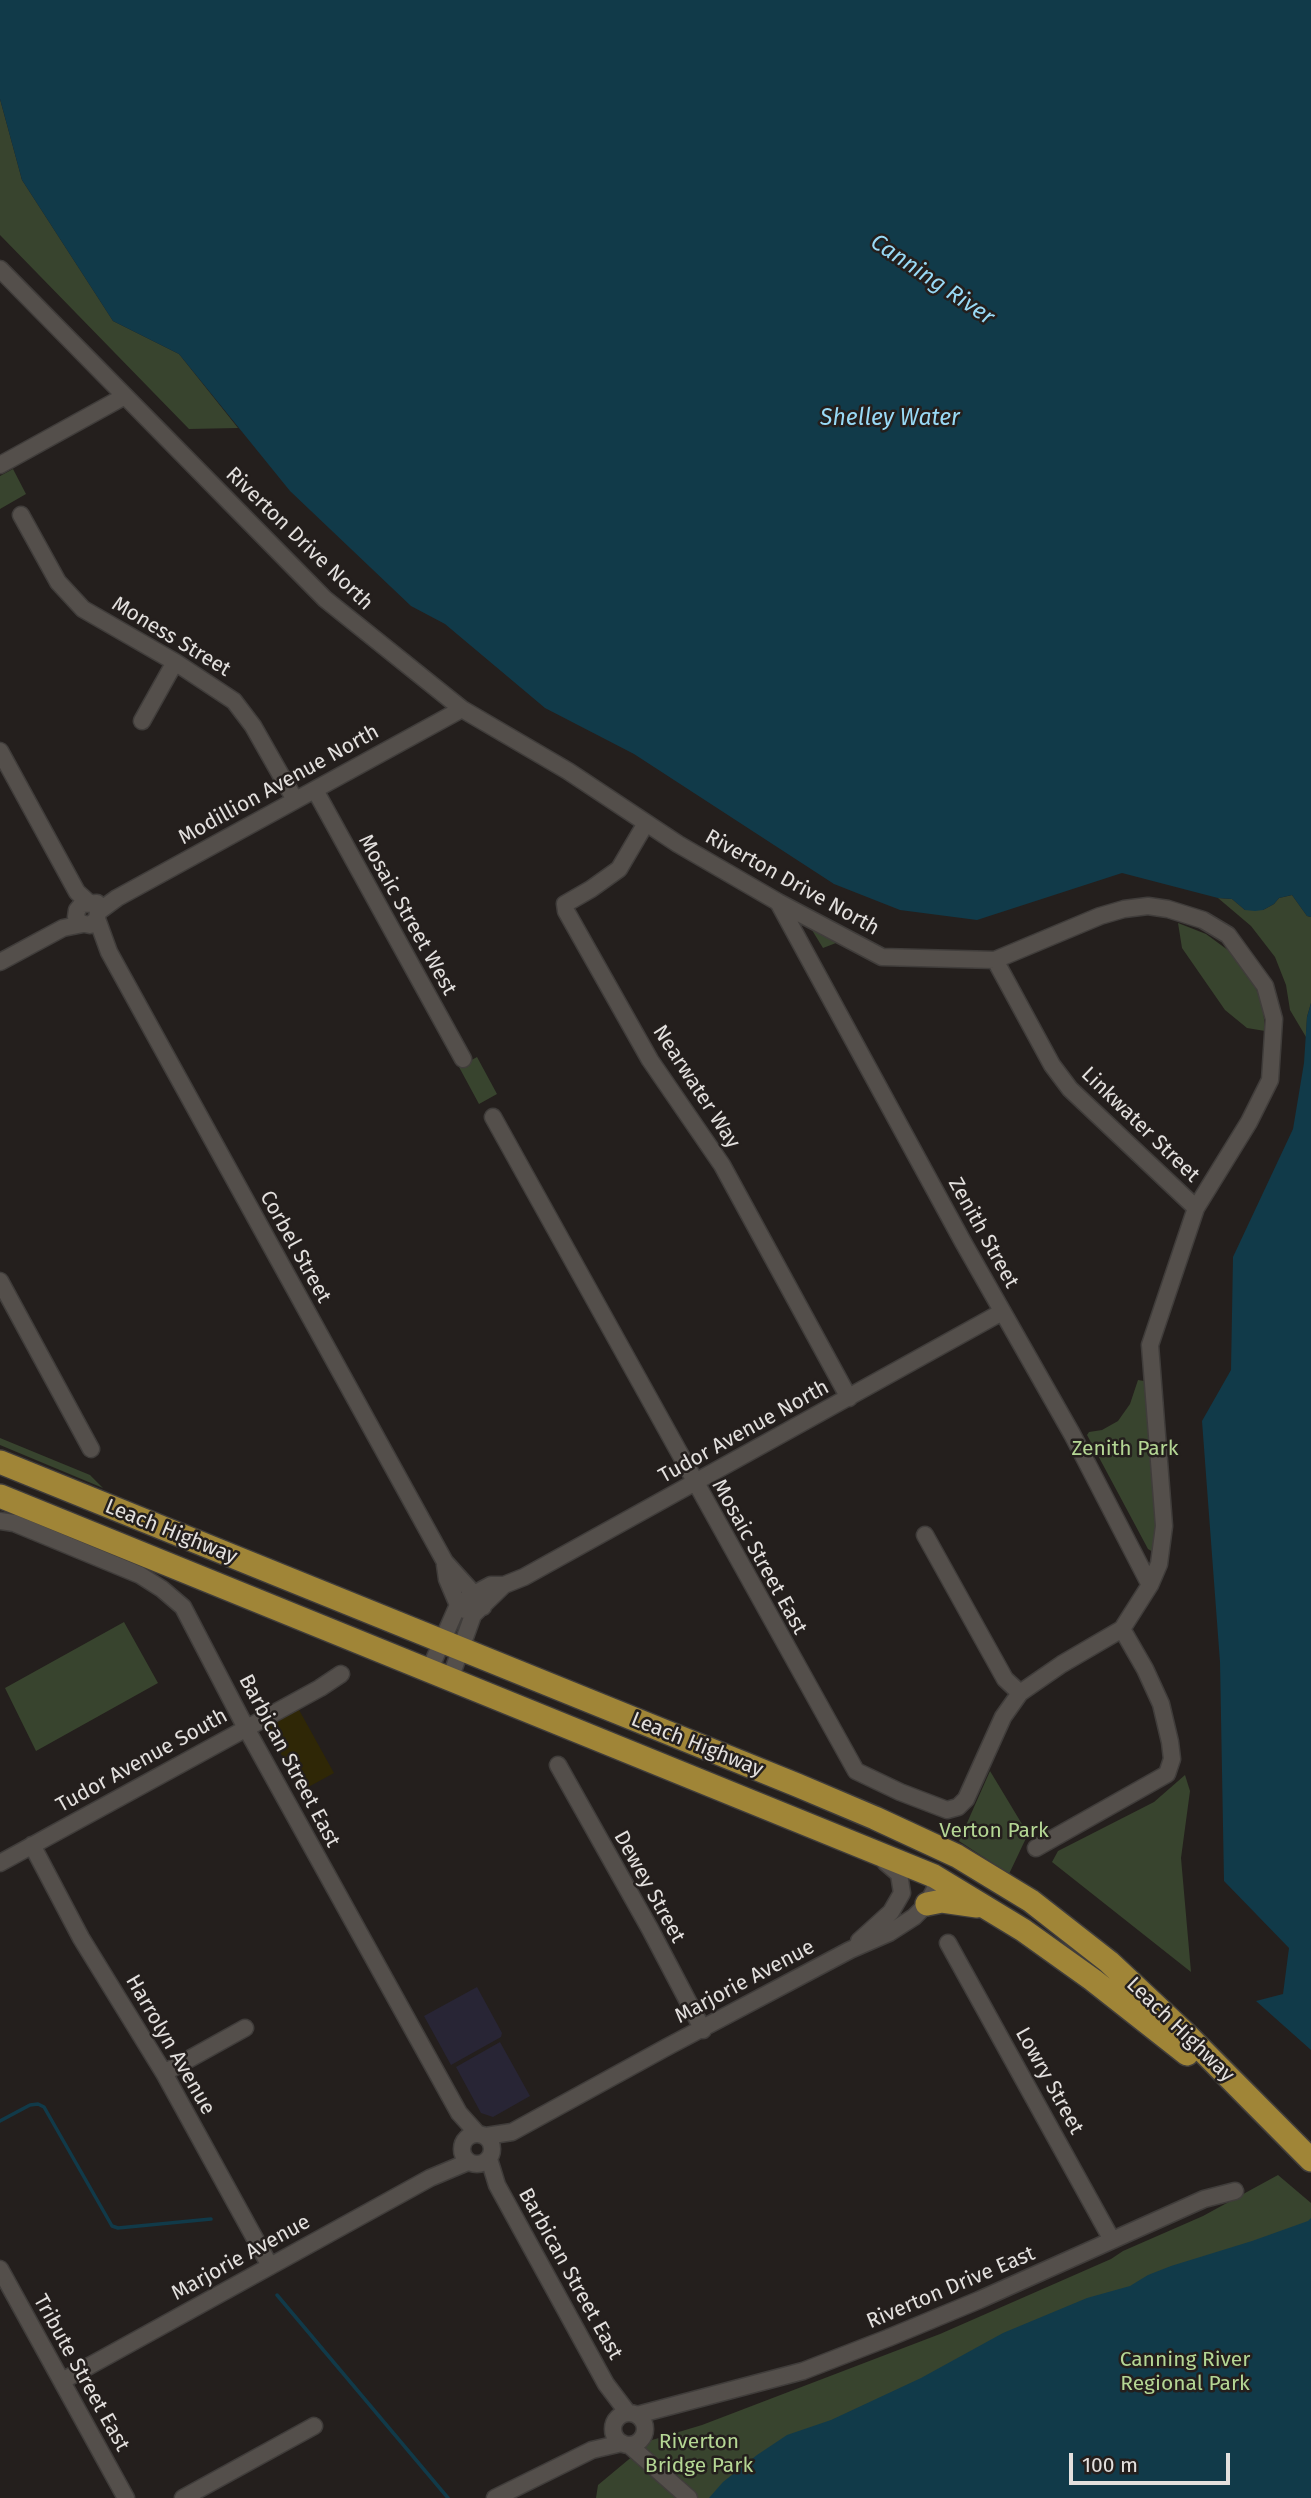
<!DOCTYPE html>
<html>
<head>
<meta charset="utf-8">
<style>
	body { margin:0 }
	#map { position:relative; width:1311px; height:2498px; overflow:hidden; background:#241f1d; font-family:"Fira Sans",sans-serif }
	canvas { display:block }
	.scale { position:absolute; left:1069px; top:2453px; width:161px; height:32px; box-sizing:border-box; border:4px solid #e3e0de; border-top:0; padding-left:9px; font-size:21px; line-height:24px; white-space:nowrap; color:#e3e0de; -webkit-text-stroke:5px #241f1d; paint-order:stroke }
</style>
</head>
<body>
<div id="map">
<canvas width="1311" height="2498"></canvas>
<div class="scale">100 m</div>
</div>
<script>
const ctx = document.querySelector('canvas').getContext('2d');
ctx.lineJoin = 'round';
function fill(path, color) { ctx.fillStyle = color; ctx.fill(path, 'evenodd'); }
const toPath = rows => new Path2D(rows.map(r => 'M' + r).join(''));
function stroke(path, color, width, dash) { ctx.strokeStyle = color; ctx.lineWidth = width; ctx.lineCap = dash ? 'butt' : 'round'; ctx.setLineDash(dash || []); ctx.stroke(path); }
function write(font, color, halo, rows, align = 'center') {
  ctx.font = font + ' "Fira Sans",sans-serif'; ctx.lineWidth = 5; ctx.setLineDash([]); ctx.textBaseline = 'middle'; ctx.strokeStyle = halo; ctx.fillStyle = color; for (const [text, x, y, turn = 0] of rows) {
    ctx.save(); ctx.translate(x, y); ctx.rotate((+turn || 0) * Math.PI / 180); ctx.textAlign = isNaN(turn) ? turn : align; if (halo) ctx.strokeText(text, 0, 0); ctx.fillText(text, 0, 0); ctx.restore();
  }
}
fill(toPath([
	[477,1987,502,2033,501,2037,451,2065,424,2016],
	[500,2042,530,2096,493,2117,481,2113,456,2067]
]), '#282535');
fill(toPath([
	[0,99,22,180,113,321,179,354,238,428,189,429,0,235],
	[13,469,26,494,0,509,0,476],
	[1292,895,1307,916,1311,917,1311,1003,1307,1017,1306,1037,1290,1010,1286,985,1275,957,1251,926,1218,898,1232,899,1245,910,1263,910,1274,904,1279,898],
	[799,909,854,942,836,943,823,948],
	[1178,923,1206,934,1236,956,1252,978,1263,1007,1265,1031,1247,1028,1225,1010,1182,948],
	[477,1057,497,1094,479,1104,459,1067],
	[1138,1380,1144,1381,1148,1392,1158,1523,1156,1549,1153,1552,1148,1549,1087,1435,1089,1432,1102,1430,1118,1421,1130,1404],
	[0,1438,90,1475,103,1488,0,1445],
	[124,1622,158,1683,36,1751,5,1688],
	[990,1771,1028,1834,1009,1874,959,1841],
	[1185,1775,1190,1791,1181,1858,1191,1972,1052,1862,1058,1851,1154,1802],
	[1278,2175,1311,2203,1311,2498,596,2498,598,2485,652,2440,702,2425,940,2334,1111,2259,1123,2251,1203,2216]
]), '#38442e');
fill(toPath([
	[298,1708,334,1773,301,1791,267,1728,271,1723]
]), '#2f2706');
fill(toPath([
	[0,0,1311,0,1311,917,1307,916,1292,895,1279,898,1274,904,1263,910,1255,911,1245,910,1232,899,1218,898,1122,873,977,920,900,910,834,884,634,754,545,708,445,624,411,606,290,491,179,354,113,321,22,180,0,99],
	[1311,1003,1311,2050,1256,2001,1283,1994,1289,1948,1224,1881,1220,1662,1202,1421,1231,1370,1233,1257,1293,1129,1304,1063,1307,1017],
	[1311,2218,1311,2498,709,2498,723,2482,757,2455,787,2435,831,2420,921,2378,1003,2333,1087,2298,1130,2286,1148,2275,1171,2266,1252,2241,1308,2221]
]), '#113a49');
stroke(toPath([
	[0,2121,30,2105,38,2104,44,2107,112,2226,118,2228,211,2219],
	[277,2295,448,2498]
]), '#113a49', 3.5);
const minor = toPath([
	[0,269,325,599,462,709,568,771,678,844,778,902,882,957,995,960,1100,916,1124,909,1148,906,1168,909,1203,920,1228,935,1265,986,1274,1019,1270,1080,1249,1122,1196,1208,1150,1345,1164,1526,1159,1564,1150,1585,1122,1629,1062,1664,1020,1693,1003,1717,966,1799,958,1807,947,1810,900,1792,856,1771,493,1117],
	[0,465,125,396],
	[21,515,58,582,83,609,175,662,234,701,253,726,295,800],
	[142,721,175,662],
	[0,751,77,892,89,903],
	[315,790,463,1059],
	[646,823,619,869,591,889,565,904,566,911,650,1060,722,1165,849,1398],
	[778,902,963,1242,1072,1434,1150,1585],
	[97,903,82,904,77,910,76,917,80,923,90,925,97,919,98,911],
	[98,912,117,898,462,709],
	[97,919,109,952,445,1562,474,1594,483,1607],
	[995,960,1052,1065,1070,1089,1196,1208],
	[0,962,63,928,83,924],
	[0,1281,91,1449],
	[0,1521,14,1523,140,1575,162,1589,183,1607,246,1728,459,2113,477,2133],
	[925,1535,1005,1679,1020,1693],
	[445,1565,447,1579,458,1605,465,1610],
	[429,1671,458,1605,474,1594,491,1585,504,1585,524,1577,1002,1312],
	[450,1679,473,1615,504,1585],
	[558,1765,650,1929,703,2030],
	[32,1845,81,1938,164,2073,270,2266],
	[1036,1848,1167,1774,1172,1759,1170,1742,1161,1704,1145,1669,1122,1629],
	[0,1863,320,1688,341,1674],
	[859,1941,891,1912,902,1893,899,1874,885,1862],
	[948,1943,1112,2240],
	[164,2073,245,2028],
	'462 2149a15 15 0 1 1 30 0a15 15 0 1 1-30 0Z',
	[486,2136,512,2132,667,2047,850,1950,889,1933,914,1917,927,1904,935,1889,934,1876],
	[489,2159,497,2185,606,2384,628,2413],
	[0,2269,126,2498],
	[62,2381,430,2178,468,2162],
	'613 2429a16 16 0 1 1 32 0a16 16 0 1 1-32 0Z',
	[637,2415,803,2371,888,2338,979,2300,1204,2199,1235,2191],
	[629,2445,689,2498],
	[183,2498,314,2426],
	[495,2498,592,2450,622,2443]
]);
const highway = toPath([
	[0,1462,797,1785,875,1818,957,1856,1031,1901,1109,1962,1189,2037,1311,2160],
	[0,1496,934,1876,1023,1930,1093,1980,1187,2054],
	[927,1904,942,1901,977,1906]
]);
stroke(minor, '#403d3b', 19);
stroke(highway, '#403d3b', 26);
stroke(minor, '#544f4b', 16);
stroke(highway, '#a08537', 23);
write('21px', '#e3e0de', '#241f1d', [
	["Riverton Drive North",299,539,44],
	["Moness Street",171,637,31],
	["Modillion Avenue North",279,785,-29],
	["Riverton Drive North",792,883,29],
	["Mosaic Street West",407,915,61],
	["Nearwater Way",696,1087,57],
	["Linkwater Street",1140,1125,44],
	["Zenith Street",983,1233,61],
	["Corbel Street",295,1247,61],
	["Tudor Avenue North",744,1432,-29],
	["Leach Highway",171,1532,22],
	["Mosaic Street East",759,1557,61],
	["Leach Highway",697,1745,22],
	["Tudor Avenue South",142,1761,-29],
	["Barbican Street East",289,1761,62],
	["Dewey Street",649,1887,61],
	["Marjorie Avenue",745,1982,-28],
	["Leach Highway",1180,2030,44],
	["Harrolyn Avenue",170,2045,60],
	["Lowry Street",1049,2081,61],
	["Marjorie Avenue",241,2258,-29],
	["Barbican Street East",570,2274,61],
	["Riverton Drive East",951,2288,-23],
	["Tribute Street East",81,2373,61]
]);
write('21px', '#b4d694', '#241f1d', [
	["Zenith Park",1125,1449],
	["Verton Park",994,1831],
	["Canning River",1185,2360],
	["Regional Park",1185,2384],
	["Riverton",699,2442],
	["Bridge Park",699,2466]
]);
write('italic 23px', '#99daf6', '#241f1d', [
	["Canning River",932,280,34],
	["Shelley Water",890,419]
]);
</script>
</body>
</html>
